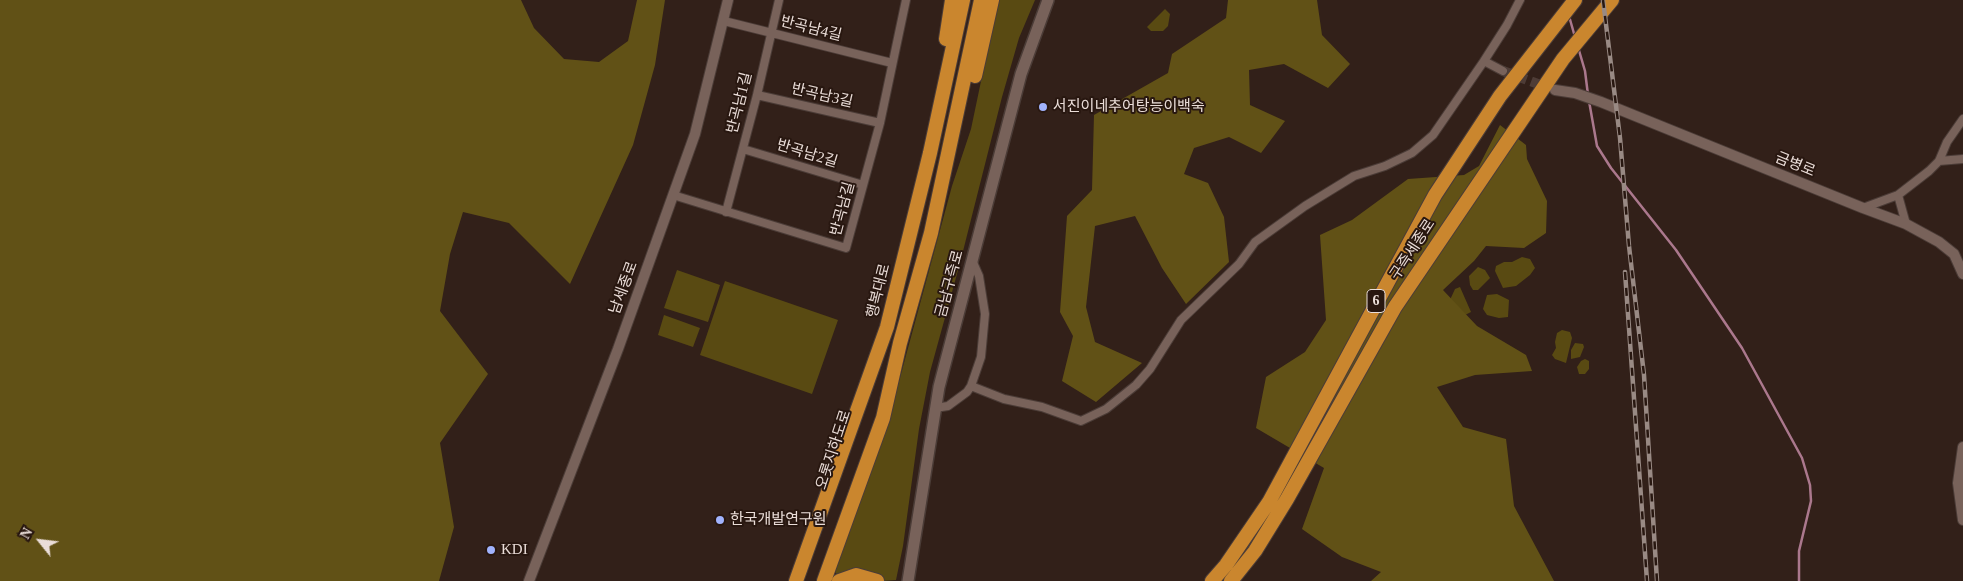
<!DOCTYPE html>
<html>
<head>
<meta charset="utf-8">
<style>
	body { margin:0 }
	#map { position:relative; width:1963px; height:581px; overflow:hidden; background:#322019; font-family:"Times New Roman",serif }
	canvas { display:block }
	.north { position:absolute; left:15px; top:516px; width:50px; height:50px; -webkit-text-stroke:4px #281710; paint-order:stroke; rotate:299deg; font-size:14px; font-weight:700; line-height:20px; text-align:center; color:#eaddd8 }
	.north::after { content:''; display:block; margin:auto; width:18px; height:22px; background:#eaddd8; clip-path:polygon(50% 0,100% 100%,50% 72%,0 100%) }
</style>
</head>
<body>
<div id="map">
<canvas width="1963" height="581"></canvas>
<div class="north">N</div>
</div>
<script>
const ctx = document.querySelector('canvas').getContext('2d');
ctx.lineJoin = 'round';
function fill(path, color) { ctx.fillStyle = color; ctx.fill(path, 'evenodd'); }
const toPath = rows => new Path2D(rows.map(r => 'M' + r).join(''));
function stroke(path, color, width, dash) { ctx.strokeStyle = color; ctx.lineWidth = width; ctx.lineCap = dash ? 'butt' : 'round'; ctx.setLineDash(dash || []); ctx.stroke(path); }
function write(font, color, halo, rows, align = 'center') {
  ctx.font = font + ' "Times New Roman","Noto Sans KR",serif'; ctx.lineWidth = 4; ctx.setLineDash([]); ctx.textBaseline = 'middle'; ctx.strokeStyle = halo; ctx.fillStyle = color; for (const [text, x, y, turn = 0] of rows) {
    ctx.save(); ctx.translate(x, y); ctx.rotate((+turn || 0) * Math.PI / 180); ctx.textAlign = isNaN(turn) ? turn : align; if (halo) ctx.strokeText(text, 0, 0); ctx.fillText(text, 0, 0); ctx.restore();
  }
}
fill(toPath([
	[998,0,1035,0,1019,38,1002,97,960,263,930,372,919,429,903,546,896,580,881,581,839,576,834,571,892,407,952,186,971,129],
	[1165,9,1170,14,1168,26,1163,31,1151,31,1147,27],
	[1522,257,1530,259,1535,268,1530,275,1516,286,1503,288,1495,271,1496,266,1504,262,1512,262],
	[1478,267,1485,270,1490,278,1478,290,1473,290,1470,285,1469,276],
	[677,270,720,285,708,322,664,308],
	[725,281,838,320,812,394,700,355],
	[1460,287,1471,312,1463,316,1449,302,1455,289],
	[1497,294,1509,300,1508,317,1499,318,1487,315,1483,309,1487,295],
	[664,315,700,328,693,347,658,335],
	[1562,330,1570,332,1572,338,1566,363,1555,359,1552,355,1556,348,1555,342,1557,333],
	[1575,343,1583,344,1584,347,1580,357,1571,359,1571,350],
	[1585,359,1589,361,1589,369,1585,374,1579,374,1577,367,1581,361]
]), '#594a12');
fill(toPath([
	[0,0,521,0,534,28,564,59,599,62,628,41,637,0,665,0,655,65,633,145,570,284,509,223,463,212,450,254,440,311,488,374,440,443,454,527,439,581,0,581],
	[1228,0,1317,0,1322,35,1350,64,1328,88,1284,64,1249,70,1250,105,1285,121,1261,153,1229,137,1194,148,1184,174,1208,183,1224,217,1229,262,1186,304,1162,268,1135,216,1095,226,1086,307,1095,342,1142,363,1096,402,1062,381,1073,336,1060,312,1067,216,1092,190,1094,115,1168,73,1172,54,1226,18],
	[1500,125,1526,145,1527,159,1547,201,1546,233,1524,248,1486,246,1474,261,1443,290,1477,326,1526,355,1532,371,1475,375,1437,387,1463,427,1506,439,1514,506,1554,581,1371,581,1381,572,1342,557,1302,529,1324,468,1256,428,1266,377,1305,352,1326,320,1320,235,1352,220,1408,179,1464,175,1479,166]
]), '#615116');
stroke(toPath([
	[1569,16,1575,37],
	[1578,47,1585,71,1588,95],
	[1589,101,1597,146,1611,168,1676,250,1742,348,1802,458,1810,485,1811,501,1799,551,1799,581]
]), '#ab788d', 2.5);
stroke(toPath([
	[1503,71,1549,88]
]), '#4e3c36', 10, [10, 5]);
const minor = toPath([
	[724,21,892,63],
	[1503,71,1484,61,1507,25,1520,0],
	[757,95,880,123],
	[743,149,863,185],
	[1939,161,1963,159],
	[673,195,846,248,880,123,906,0],
	[1898,195,1906,224],
	[1863,208,1898,195,1929,171,1939,161,1947,142,1963,119],
	[726,212,757,95,779,0],
	[972,260,979,276,985,314,981,357,971,386,1004,399,1042,407,1081,421,1106,409,1136,385,1150,369,1181,320,1239,264,1255,242,1305,206,1354,176,1385,166,1412,153,1433,135,1484,61],
	[935,408,948,406,967,392,971,386]
]);
const tertiary = toPath([
	[1555,90,1575,93,1601,102,1863,208,1906,224,1939,242,1954,254,1963,274],
	[1963,447,1958,483,1963,520],
	[529,581,618,349,695,134,728,0]
]);
const secondary = toPath([
	[908,581,939,387,1021,74,1048,0]
]);
const trunk = toPath([
	[946,39,952,0],
	[975,76,992,0],
	[796,581,887,327,930,153,963,0],
	[824,581,883,418,900,343,931,233,981,0],
	[839,581,856,575,877,581],
	[1212,581,1226,565,1269,502,1435,195,1500,96,1575,0],
	[1231,581,1255,551,1287,499,1395,307,1563,59,1612,0]
]);
stroke(minor, '#4b3c37', 10);
stroke(tertiary, '#4b3c37', 12);
stroke(secondary, '#4b3c37', 14);
stroke(trunk, '#4b3c37', 16);
stroke(minor, '#78625a', 8);
stroke(tertiary, '#78625a', 10);
stroke(secondary, '#78625a', 11);
stroke(trunk, '#ca862e', 14);
const rail = toPath([
	[1603,0,1620,138,1629,246,1644,375,1657,581],
	[1625,272,1647,581]
]);
stroke(rail, '#998a84', 4.5);
stroke(rail, '#281710', 2.5, [8]);
for (const [x, y, r, color] of [
	[1043,107,5,"#a1b3fd"],
	[720,520,5,"#a1b3fd"],
	[491,550,5,"#a1b3fd"]
]) { const dot = new Path2D(); dot.arc(x, y, r, 0, 2 * Math.PI); ctx.fillStyle = color; ctx.fill(dot); stroke(dot, '#281710', 2); }
for (const [x, y, w] of [
	[1376,301,18]
]) { const box = new Path2D(); box.roundRect(x - w / 2, y - 11.5, w, 23, 4); ctx.fillStyle = '#281710'; ctx.fill(box); stroke(box, '#eaddd8', 1); }
write('bold 14px', '#eaddd8', null, [
	["6",1376,301]
]);
write('15px', '#eaddd8', '#281710', [
	["반곡남4길",811,29,14],
	["반곡남3길",822,96,13],
	["반곡남1길",740,103,-76],
	["반곡남2길",807,154,17],
	["금병로",1795,165,22],
	["반곡남길",843,209,-75],
	["구즉세종로",1413,250,-57],
	["금남구즉로",950,284,-75],
	["남세종로",624,288,-70],
	["행복대로",879,291,-76],
	["오롯지하도로",834,450,-72]
]);
write('15px', '#eaddd8', '#281710', [
	["서진이네추어탕능이백숙",1053,107],
	["한국개발연구원",730,520],
	["KDI",501,550]
], 'left');
</script>
</body>
</html>
